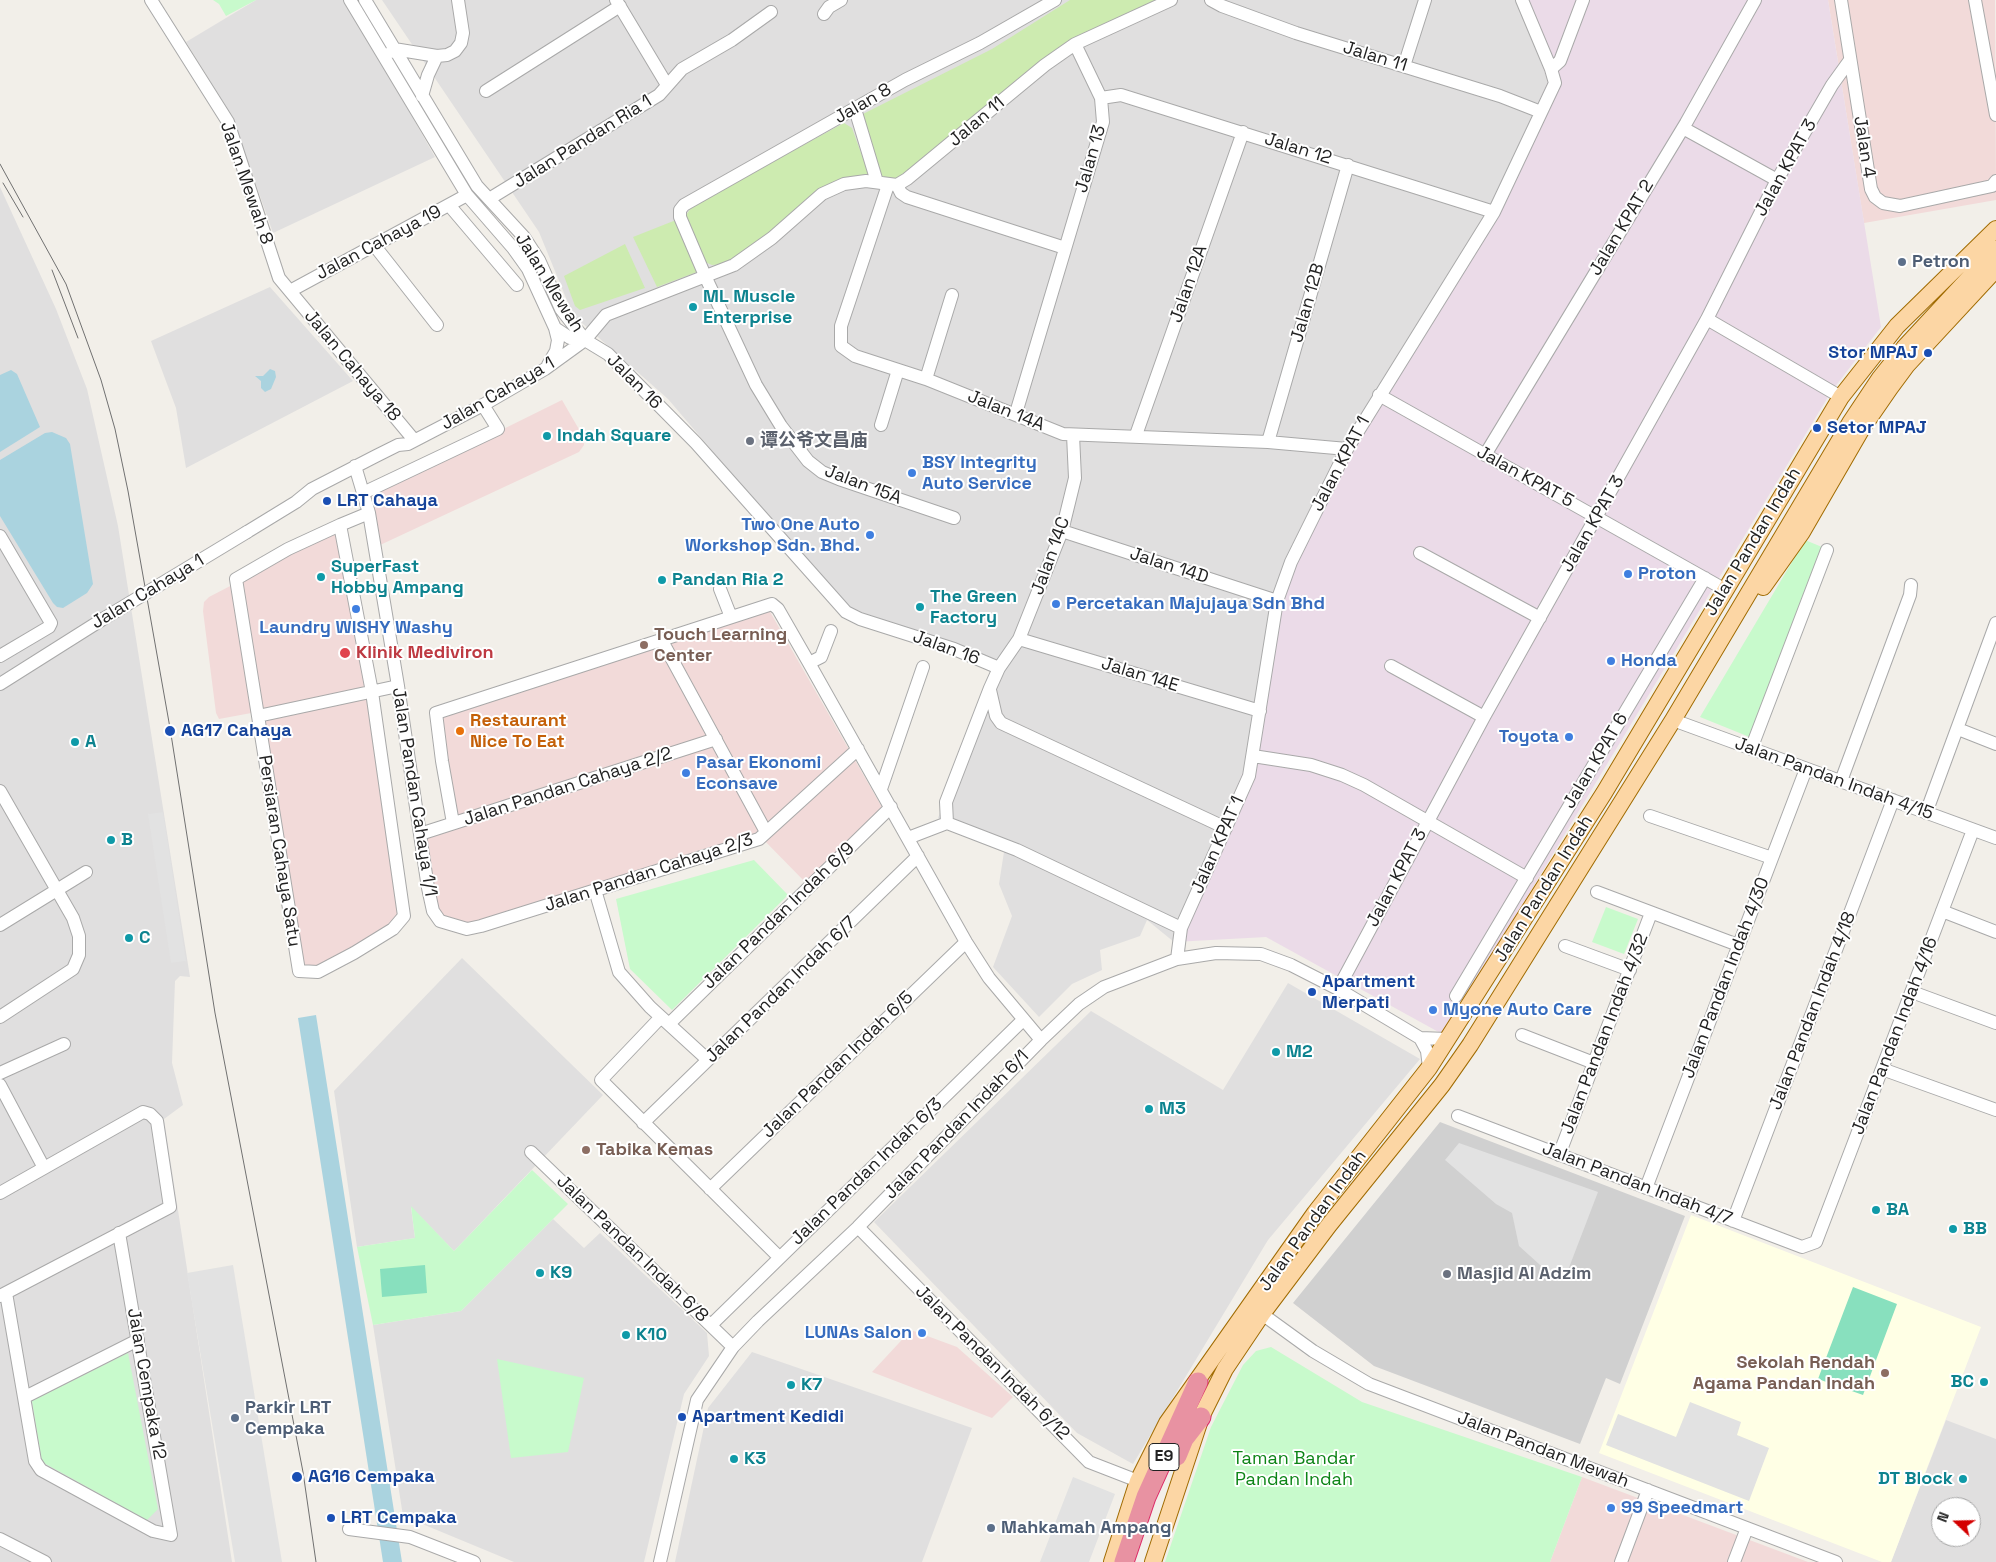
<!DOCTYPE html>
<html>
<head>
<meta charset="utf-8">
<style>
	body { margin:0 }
	#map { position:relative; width:1996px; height:1562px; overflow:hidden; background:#f2efe9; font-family:"Space Grotesk",sans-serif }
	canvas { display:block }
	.north { position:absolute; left:1931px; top:1497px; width:50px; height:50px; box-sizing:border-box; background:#fff; border:1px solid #a7a7a7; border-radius:50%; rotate:291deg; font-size:14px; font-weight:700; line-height:20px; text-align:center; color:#222 }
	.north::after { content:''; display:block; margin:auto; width:18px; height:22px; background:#d40000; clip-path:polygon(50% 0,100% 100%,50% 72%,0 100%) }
</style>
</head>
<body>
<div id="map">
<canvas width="1996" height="1562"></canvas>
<div class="north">N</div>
</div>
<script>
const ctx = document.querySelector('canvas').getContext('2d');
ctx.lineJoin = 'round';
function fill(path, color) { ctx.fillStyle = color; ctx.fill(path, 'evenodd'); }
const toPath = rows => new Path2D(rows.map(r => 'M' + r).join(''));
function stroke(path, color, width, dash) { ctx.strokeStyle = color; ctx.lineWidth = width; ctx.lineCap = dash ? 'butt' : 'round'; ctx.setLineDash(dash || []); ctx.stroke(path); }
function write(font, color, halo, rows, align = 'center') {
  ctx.font = font + ' "Space Grotesk","Noto Sans SC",sans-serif'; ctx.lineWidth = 4; ctx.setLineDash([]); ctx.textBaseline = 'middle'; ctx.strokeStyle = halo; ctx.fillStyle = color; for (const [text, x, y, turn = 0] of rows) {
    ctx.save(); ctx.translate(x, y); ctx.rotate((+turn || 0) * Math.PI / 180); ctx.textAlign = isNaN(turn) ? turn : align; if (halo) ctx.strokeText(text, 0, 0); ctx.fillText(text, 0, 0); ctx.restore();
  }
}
fill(toPath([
	[256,0,346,0,435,157,273,233,232,116,186,42],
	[382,0,1518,0,1548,81,1249,757,1174,942,1147,920,1140,936,1100,950,1102,970,1072,984,1039,1017,993,967,1012,916,999,884,1004,852,938,818,996,663,849,611,668,399,573,315,539,232],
	[0,187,56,309,87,389,118,526,190,977,180,976,175,981,172,1063,183,1105,164,1119,232,1562,0,1562],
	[270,287,353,381,186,468,176,408,151,341],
	[462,958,603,1095,454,1251,411,1207,415,1238,357,1247,334,1091],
	[1288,983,1420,1059,1268,1240,1133,1464,1077,1433,874,1222,1091,1011,1223,1090],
	[553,1219,584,1248,600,1233,707,1333,709,1356,684,1394,644,1562,514,1562,403,1516,373,1325,461,1311],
	[752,1352,972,1428,922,1562,675,1562,708,1408],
	[1946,1420,1996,1439,1996,1562,1891,1562],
	[1941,1507,1971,1507,1971,1537,1941,1537]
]), '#e0dfdf');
fill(toPath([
	[1828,0,1995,0,1996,200,1864,223],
	[562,400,584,438,584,445,579,452,378,546,368,496],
	[336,531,367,689,400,914,390,926,317,968,303,967,262,711,219,719,216,713,203,611,204,602,209,597],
	[769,610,883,809,806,883,758,834,467,925,441,917,437,909,425,838,459,826,439,716],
	[911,1330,957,1347,1013,1397,992,1418,872,1372],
	[1582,1477,1808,1562,1550,1562]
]), '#f2dad9');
fill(toPath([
	[1518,0,1828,0,1881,327,1831,392,1444,1035,1266,937,1174,942,1249,757,1280,572,1339,458,1489,214,1548,81]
]), '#ebdbe8');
fill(toPath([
	[1691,1215,1981,1327,1891,1562,1882,1562,1599,1453]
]), '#ffffe5');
fill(toPath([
	[1440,1122,1685,1216,1620,1384,1606,1378,1580,1444,1374,1366,1293,1303]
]), '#d0d0d0');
fill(toPath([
	[1070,0,1157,0,1071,40,899,179,880,176,861,115,992,49],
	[844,123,852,128,869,175,837,180,761,240,726,264,712,265,705,262,684,218,693,205],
	[676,220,697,272,657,287,633,237],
	[625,244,645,288,580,310,575,306,564,276]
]), '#cdebb0');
fill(toPath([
	[213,0,256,0,226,16,219,4],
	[1805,540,1822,547,1752,738,1700,717],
	[754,860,788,895,672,1010,630,969,616,899],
	[1606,907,1638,919,1624,954,1592,942],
	[532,1170,568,1204,461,1311,373,1325,357,1247,415,1238,411,1206,454,1251],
	[1271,1347,1362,1402,1582,1477,1550,1562,1165,1562,1211,1427,1243,1365,1256,1351],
	[128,1353,158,1509,147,1520,42,1462,32,1401],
	[497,1359,584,1378,568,1452,511,1458]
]), '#c8facc');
fill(toPath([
	[425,1265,427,1293,382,1297,380,1269],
	[1853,1287,1897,1304,1863,1395,1818,1379]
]), '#88e0be');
fill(toPath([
	[163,812,186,961,171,963,148,814],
	[1459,1143,1598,1192,1565,1278,1549,1273,1519,1246,1512,1213,1496,1204,1445,1160],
	[233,1265,282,1562,235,1562,187,1273],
	[1690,1402,1741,1422,1737,1435,1769,1448,1749,1501,1606,1445,1618,1414,1676,1437],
	[1073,1477,1115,1494,1089,1562,1040,1562]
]), '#e2e2e2');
fill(toPath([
	[270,369,275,371,276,377,271,389,265,392,261,388,261,381,255,376,263,376],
	[11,370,17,374,40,427,0,452,0,375],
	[52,432,66,438,70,444,93,584,87,593,63,608,57,607,53,603,0,516,0,460,45,433],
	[316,1015,402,1562,383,1562,298,1018]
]), '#aad3df');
const minor = toPath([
	[151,0,228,122,279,278,414,440],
	[350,0,467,195,513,248,528,269,555,328,570,338,585,340],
	[365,0,477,186,524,237,539,260,561,309,585,340,608,354,696,443,846,612,860,619,954,649,999,668],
	[616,0,667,85],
	[1211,0,1222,6,1296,33,1500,96,1541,112],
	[1841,0,1871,189,1875,197,1883,203,1900,206,1992,186,1996,181],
	[1975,0,1996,115],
	[824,14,829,7,841,0],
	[391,52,394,49,437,56,447,55,455,51,461,43,463,33,458,0],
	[1404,66,1425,0],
	[1551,69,1560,61,1583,0],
	[486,91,620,6],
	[422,96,428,75,437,56],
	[1101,98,1121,95,1494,212],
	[855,109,877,182],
	[1683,128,1777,180],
	[888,185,841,326,841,346,855,356,926,379,1063,434,1268,442,1347,449],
	[897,185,901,193,907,197,1065,248],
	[489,199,659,95,682,69,732,40,771,12],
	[449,205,517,285],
	[374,245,437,325],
	[290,291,467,195],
	[1707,319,1841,397],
	[548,365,556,351,558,340,555,328],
	[926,379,952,295],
	[1379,395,1724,589],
	[1016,413,1103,122,1101,98,1075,44],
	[881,425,898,370],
	[1136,435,1243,132],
	[1268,442,1348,165],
	[1485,455,1686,123,1755,0],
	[355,466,369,513,398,686,428,888,433,911,440,921,467,929,481,926,759,839,858,749],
	[363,493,498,429,483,405],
	[954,518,839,479,822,472,808,461,781,426,756,385,706,278,680,217,680,210,684,205,905,80,980,43,1055,0],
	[340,525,372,692,404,916,393,929,354,953,318,972,299,971,236,579,288,549,340,525,369,513],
	[1062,531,1277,601],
	[247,532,296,502,312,489,376,456,398,445,408,444,483,405,545,369,585,340,606,315,734,265,772,238,822,194,844,184,866,181,897,185,907,179,1045,65,1075,44,1171,0],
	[0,536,51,623,49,627,0,656],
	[1420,553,1540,618],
	[720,589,731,617],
	[661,639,766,832],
	[1019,639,1260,711],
	[809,663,821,657,831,631],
	[1391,666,1484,717],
	[0,684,103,619],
	[990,690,996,716,1001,723,1226,828],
	[258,716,398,686],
	[1673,720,1996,838],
	[1958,729,1996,744],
	[1751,749,1827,550],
	[1253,756,1311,765,1342,775,1364,785,1527,878],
	[1841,781,1910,595,1911,585],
	[881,789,923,667],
	[0,791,73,918,79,936,79,955,73,969,0,1017],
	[1926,813,1996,623],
	[1650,816,1772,858],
	[453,823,442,761,436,713,772,604,778,609,809,663,966,942,989,978,1041,1040],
	[947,823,1017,850,1181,928],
	[420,834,716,739],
	[908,838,947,823,946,802,990,688,999,668,1019,639,1062,531,1075,478,1073,435],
	[595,890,619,972,650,1007,708,1060],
	[1597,892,1738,945],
	[1942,911,1996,932],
	[0,925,86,872],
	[1565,946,1630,970],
	[1177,959,1181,928,1249,776,1277,601,1291,562,1347,449,1494,212,1555,83,1551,69,1522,0],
	[1338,989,1484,717,1707,319,1777,180,1832,85,1850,60],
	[1912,992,1996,1023],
	[1456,996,1705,578],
	[661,1017,601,1080,779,1257],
	[669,1024,891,807],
	[1522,1035,1594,1063],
	[1420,1038,1427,1051,1429,1068],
	[1882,1069,1996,1110],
	[0,1073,64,1044],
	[0,1085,44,1168],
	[1458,1116,1802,1247,1816,1242,1973,830],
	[643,1123,918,856],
	[531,1152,733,1347],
	[1559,1155,1651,913],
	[1646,1188,1806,769],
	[710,1189,966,942],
	[0,1193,143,1112,150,1114,157,1121,170,1207,0,1296],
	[1733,1221,1893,800],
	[858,1227,1089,1462,1138,1481],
	[6,1293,35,1461,41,1470,153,1531,171,1535,119,1233],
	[1262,1314,1313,1351,1369,1384,1836,1562],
	[711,1325,1023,1020],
	[25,1397,138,1340],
	[349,1529,410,1537,474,1562],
	[0,1539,45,1562],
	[660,1562,697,1400,733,1347,758,1321,858,1227,1041,1040,1079,1004,1104,987,1177,959,1216,953,1261,954,1291,965,1338,989,1420,1038,1447,1039],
	[1621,1562,1648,1490],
	[1734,1562,1747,1528]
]);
const major = toPath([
	[1763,587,1802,532,1861,430,1890,388,1907,365,1996,269],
	[1112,1562,1138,1481,1167,1423,1315,1213,1429,1068,1604,793,1841,397,1897,326,1996,229],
	[1153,1562,1201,1417,1225,1369,1262,1314,1329,1225,1442,1085,1470,1045,1673,720,1850,423,1880,378,1904,348,1996,249]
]);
const highway = toPath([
	[1177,1456,1184,1439,1201,1417],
	[1124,1562,1146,1497,1198,1382]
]);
stroke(minor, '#a9a9a9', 14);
stroke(major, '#a06b00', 18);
stroke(highway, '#dc2a67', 21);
stroke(minor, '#fff', 12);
stroke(major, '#fcd6a4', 16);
stroke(highway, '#e892a2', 19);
stroke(toPath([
	[0,164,66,284,101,380,115,429,128,491,170,728,215,1013,303,1472,316,1562],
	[3,183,23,217],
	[52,270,78,338]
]), '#707070', 1);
const minorBridge = toPath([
	[103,619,247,532]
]);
stroke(minorBridge, '#a9a9a9', 14, []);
stroke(minorBridge, '#fff', 12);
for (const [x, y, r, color] of [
	[1902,262,5,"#5c6f8a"],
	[693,307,5,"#0f9aa8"],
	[1928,353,5,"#1a4fb4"],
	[1817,428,5,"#1a4fb4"],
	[547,436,5,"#0f9aa8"],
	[750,441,5,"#6b7280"],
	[912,473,5,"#3f7fe0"],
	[327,501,5,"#1a4fb4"],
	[870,535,5,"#3f7fe0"],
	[1628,574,5,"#3f7fe0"],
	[321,577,5,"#0f9aa8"],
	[662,580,5,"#0f9aa8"],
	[1056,604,5,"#3f7fe0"],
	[920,607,5,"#0f9aa8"],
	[356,609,5,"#3f7fe0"],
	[644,645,5,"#8d6e63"],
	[345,653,6,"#e0444e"],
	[1611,661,5,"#3f7fe0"],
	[170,731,6,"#1a4fb4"],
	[460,731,5,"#e8710a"],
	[1569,737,5,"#3f7fe0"],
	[75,742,5,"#0f9aa8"],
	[686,773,5,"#3f7fe0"],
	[111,840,5,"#0f9aa8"],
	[129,938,5,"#0f9aa8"],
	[1312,992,5,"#1a4fb4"],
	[1433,1010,5,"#3f7fe0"],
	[1276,1052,5,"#0f9aa8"],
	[1149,1109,5,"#0f9aa8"],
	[586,1150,5,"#8d6e63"],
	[1876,1210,5,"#0f9aa8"],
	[1953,1229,5,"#0f9aa8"],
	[540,1273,5,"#0f9aa8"],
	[1447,1274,5,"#6b7280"],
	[922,1333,5,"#3f7fe0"],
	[626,1335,5,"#0f9aa8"],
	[1885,1373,5,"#8d6e63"],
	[1984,1382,5,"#0f9aa8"],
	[791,1385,5,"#0f9aa8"],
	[682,1417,5,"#1a4fb4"],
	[235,1418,5,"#5c6f8a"],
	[734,1459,5,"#0f9aa8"],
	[297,1477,6,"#1a4fb4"],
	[1963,1479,5,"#0f9aa8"],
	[1611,1508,5,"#3f7fe0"],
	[331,1518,5,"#1a4fb4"],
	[991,1528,5,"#5c6f8a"]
]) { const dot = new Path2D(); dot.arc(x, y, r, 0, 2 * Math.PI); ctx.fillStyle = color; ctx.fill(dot); stroke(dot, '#fff', 2); }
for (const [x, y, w] of [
	[1164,1457,30]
]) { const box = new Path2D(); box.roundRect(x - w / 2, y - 13.5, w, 27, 4); ctx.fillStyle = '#fff'; ctx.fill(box); stroke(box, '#222', 1); }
write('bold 16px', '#222', null, [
	["E9",1164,1457]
]);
write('18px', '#222', '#fff', [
	["Jalan 11",1375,57,17],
	["Jalan 8",863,104,-30],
	["Jalan 11",977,122,-40],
	["Jalan Pandan Ria 1",583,142,-32],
	["Jalan 4",1864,147,81],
	["Jalan 12",1298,149,17],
	["Jalan 13",1091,159,-74],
	["Jalan KPAT 3",1786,168,-61],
	["Jalan Mewah 8",246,183,71],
	["Jalan KPAT 2",1622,228,-59],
	["Jalan Cahaya 19",379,243,-28],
	["Jalan Mewah",549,283,58],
	["Jalan 12A",1189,284,-71],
	["Jalan 12B",1308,303,-74],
	["Jalan Cahaya 18",352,366,50],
	["Jalan 16",634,382,45],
	["Jalan Cahaya 1",498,394,-30],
	["Jalan 14A",1006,411,22],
	["Jalan KPAT 1",1341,464,-62],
	["Jalan KPAT 5",1525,477,29],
	["Jalan 15A",863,485,21],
	["Jalan KPAT 3",1593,524,-60],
	["Jalan Pandan Indah",1753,542,-59],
	["Jalan 14C",1051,556,-70],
	["Jalan 14D",1169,566,18],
	["Jalan Cahaya 1",148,592,-31],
	["Jalan 16",946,648,20],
	["Jalan 14E",1140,675,17],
	["Jalan KPAT 6",1596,761,-59],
	["Jalan Pandan Indah 4/15",1834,779,20],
	["Jalan Pandan Cahaya 2/2",568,787,-18],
	["Jalan Pandan Cahaya 1/1",414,792,81],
	["Jalan KPAT 1",1218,845,-66],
	["Persiaran Cahaya Satu",279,851,81],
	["Jalan Pandan Cahaya 2/3",649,873,-18],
	["Jalan KPAT 3",1397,878,-62],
	["Jalan Pandan Indah",1544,889,-58],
	["Jalan Pandan Indah 6/9",779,916,-44],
	["Jalan Pandan Indah 4/30",1726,978,-69],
	["Jalan Pandan Indah 6/7",781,990,-44],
	["Jalan Pandan Indah 4/18",1813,1011,-69],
	["Jalan Pandan Indah 4/32",1605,1034,-69],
	["Jalan Pandan Indah 4/16",1895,1036,-69],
	["Jalan Pandan Indah 6/5",838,1065,-44],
	["Jalan Pandan Indah 6/1",957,1125,-46],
	["Jalan Pandan Indah 6/3",867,1172,-44],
	["Jalan Pandan Indah 4/7",1637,1184,21],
	["Jalan Pandan Indah",1313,1221,-54],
	["Jalan Pandan Indah 6/8",632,1249,44],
	["Jalan Pandan Indah 6/12",992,1363,45],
	["Jalan Cempaka 12",146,1384,80],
	["Jalan Pandan Mewah",1543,1450,21]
]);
write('bold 18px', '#4e5e75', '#fff', [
	["Petron",1912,262],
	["Parkir LRT",245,1408],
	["Cempaka",245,1429],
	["Mahkamah Ampang",1001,1528]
], 'left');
write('bold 18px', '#0d838f', '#fff', [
	["ML Muscle",703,297],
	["Enterprise",703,318],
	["Indah Square",557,436],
	["SuperFast",331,567],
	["Hobby Ampang",331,588],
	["Pandan Ria 2",672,580],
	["The Green",930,597],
	["Factory",930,618],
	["A",85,742],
	["B",121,840],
	["C",139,938],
	["M2",1286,1052],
	["M3",1159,1109],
	["BA",1886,1210],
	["BB",1963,1229],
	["K9",550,1273],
	["K10",636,1335],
	["BC",1974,1382,"right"],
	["K7",801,1385],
	["K3",744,1459],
	["DT Block",1953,1479,"right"]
], 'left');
write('bold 18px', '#164399', '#fff', [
	["Stor MPAJ",1918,353,"right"],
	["Setor MPAJ",1827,428],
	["LRT Cahaya",337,501],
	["AG17 Cahaya",181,731],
	["Apartment",1322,982],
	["Merpati",1322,1003],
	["Apartment Kedidi",692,1417],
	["AG16 Cempaka",308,1477],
	["LRT Cempaka",341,1518]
], 'left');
write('bold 18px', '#5b616d', '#fff', [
	["谭公爷文昌庙",760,441],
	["Masjid Al Adzim",1457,1274]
], 'left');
write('bold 18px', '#366cbe', '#fff', [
	["BSY Integrity",922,463],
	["Auto Service",922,484],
	["Two One Auto",860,525,"right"],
	["Workshop Sdn. Bhd.",860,546,"right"],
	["Proton",1638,574],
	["Percetakan Majujaya Sdn Bhd",1066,604],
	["Laundry WISHY Washy",356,628,"center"],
	["Honda",1621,661],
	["Toyota",1559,737,"right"],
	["Pasar Ekonomi",696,763],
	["Econsave",696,784],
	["Myone Auto Care",1443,1010],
	["LUNAs Salon",912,1333,"right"],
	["99 Speedmart",1621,1508]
], 'left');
write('bold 18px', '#785e54', '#fff', [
	["Touch Learning",654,635],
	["Center",654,656],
	["Tabika Kemas",596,1150],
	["Sekolah Rendah",1875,1363,"right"],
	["Agama Pandan Indah",1875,1384,"right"]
], 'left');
write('bold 18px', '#be3a42', '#fff', [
	["Klinik Mediviron",356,653]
], 'left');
write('bold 18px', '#c56008', '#fff', [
	["Restaurant",470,721],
	["Nice To Eat",470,742]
], 'left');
write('18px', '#0c8416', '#fff', [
	["Taman Bandar",1294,1459],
	["Pandan Indah",1294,1480]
]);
</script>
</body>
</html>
